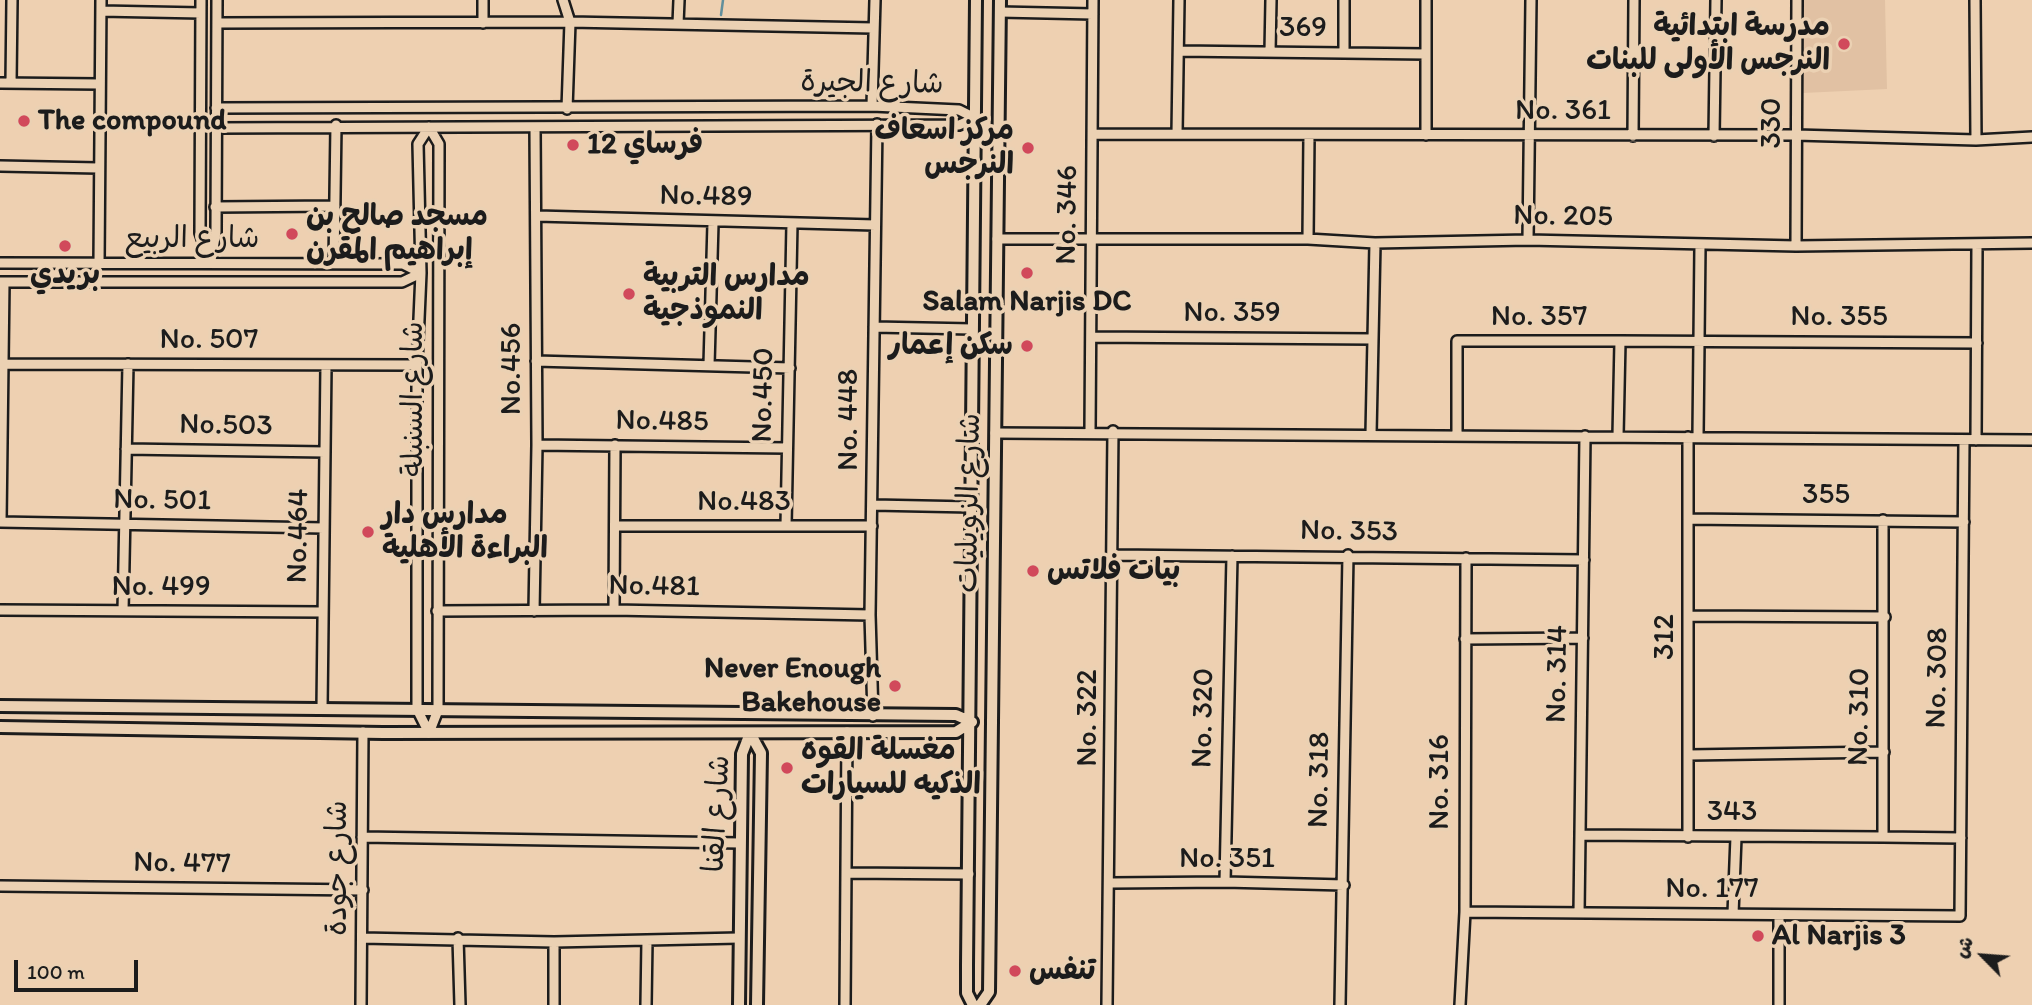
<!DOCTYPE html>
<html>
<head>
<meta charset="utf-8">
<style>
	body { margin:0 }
	#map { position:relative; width:2032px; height:1005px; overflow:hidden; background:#eed0b1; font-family:Itim,"Playpen Sans Arabic",sans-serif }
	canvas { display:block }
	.north { position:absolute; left:1948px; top:921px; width:70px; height:70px; -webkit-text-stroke:5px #ebd1b3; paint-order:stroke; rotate:295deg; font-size:19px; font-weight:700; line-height:28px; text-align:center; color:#1c1c1c }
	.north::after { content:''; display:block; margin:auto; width:24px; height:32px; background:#1c1c1c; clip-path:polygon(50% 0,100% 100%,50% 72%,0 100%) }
	.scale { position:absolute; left:14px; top:960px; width:124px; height:32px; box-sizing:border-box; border:4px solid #1c1c1c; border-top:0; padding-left:9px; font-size:21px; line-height:24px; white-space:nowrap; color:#1c1c1c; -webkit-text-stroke:5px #ebd1b3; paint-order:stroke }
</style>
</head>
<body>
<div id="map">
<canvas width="2032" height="1005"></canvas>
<div class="north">ش</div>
<div class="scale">100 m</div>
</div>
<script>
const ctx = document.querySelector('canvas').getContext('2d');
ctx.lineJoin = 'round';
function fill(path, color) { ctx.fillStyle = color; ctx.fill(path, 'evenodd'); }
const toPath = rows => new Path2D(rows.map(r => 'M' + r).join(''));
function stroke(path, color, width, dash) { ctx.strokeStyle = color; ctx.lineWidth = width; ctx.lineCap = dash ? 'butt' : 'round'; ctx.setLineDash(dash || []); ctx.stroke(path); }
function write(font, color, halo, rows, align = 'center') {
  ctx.font = font + ' Itim,"Playpen Sans Arabic",sans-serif'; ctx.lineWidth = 7; ctx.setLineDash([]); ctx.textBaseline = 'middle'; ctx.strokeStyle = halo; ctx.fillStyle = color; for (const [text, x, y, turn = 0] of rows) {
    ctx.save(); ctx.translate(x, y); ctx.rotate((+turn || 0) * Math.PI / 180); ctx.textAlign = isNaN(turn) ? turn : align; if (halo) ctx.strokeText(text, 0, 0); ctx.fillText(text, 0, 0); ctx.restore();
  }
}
fill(toPath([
	[1802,0,1885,0,1887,89,1803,93]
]), '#e1c1a3');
stroke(toPath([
	[721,15,723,0]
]), '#628f9c', 2.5);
const minor = toPath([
	[201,0,200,233,210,262],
	[563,0,570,22,567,109],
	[1344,0,1344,53],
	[1975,0,1976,140],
	[101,11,201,13],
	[1000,12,1093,14],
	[217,23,570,22,873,28],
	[483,23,483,0],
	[678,24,679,0],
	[1179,51,1426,54],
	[1270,52,1271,0],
	[0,83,99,84],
	[11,83,12,0],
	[872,106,875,0],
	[216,108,872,106,959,110,975,118],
	[429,127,439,144,438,710,429,733,417,709,417,365,421,273,418,144,429,127],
	[216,128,959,125,975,118],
	[1094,134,1796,135,1976,140,2032,137],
	[1177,134,1179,0],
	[1426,135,1426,0],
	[1633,136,1634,0],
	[1714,136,1716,0],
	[0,166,98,168],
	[215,207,335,206],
	[537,216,875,225],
	[997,239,1308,239,1375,243,1528,240,1796,246,2032,243],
	[1308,239,1309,135],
	[1528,240,1531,0],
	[1796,246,1797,0],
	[211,260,216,232,217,0],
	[0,263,403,264,421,273],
	[99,264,101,0],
	[334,264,336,125],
	[0,282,402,282,421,273],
	[874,327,972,329],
	[1091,337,1373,339],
	[1620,341,1977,343],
	[536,361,790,368],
	[0,364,417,365],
	[709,365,713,223],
	[1090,431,1093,0],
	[995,433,2032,440],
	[1371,434,1375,243],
	[1457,434,1457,341,1620,341,1618,436],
	[1698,436,1700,245],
	[1688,437,1688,837],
	[1976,440,1977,244],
	[537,445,787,448],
	[126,449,325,452],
	[873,505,971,507],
	[1688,519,1964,522],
	[1883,520,1883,837,1961,838],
	[0,522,324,528],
	[1,522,4,282],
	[616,526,872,526],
	[786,526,792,223],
	[1114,555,1584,560],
	[0,610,322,612],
	[614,610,615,445],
	[123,611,128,364],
	[437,611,614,610,870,615],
	[534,611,537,445,535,127],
	[1690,616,1885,617],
	[1465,639,1583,638],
	[322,709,326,365],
	[873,716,870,615,877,124],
	[1689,755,1884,752],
	[1581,835,1883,837],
	[362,837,740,843],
	[846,873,969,874],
	[1225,882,1232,556],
	[1111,883,1225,882,1344,885],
	[0,886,363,890],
	[1465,912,1960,916,1964,440],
	[1579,913,1585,436],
	[1733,914,1736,837],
	[362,938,554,942,739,938],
	[458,938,460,1005],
	[361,1005,363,732],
	[554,1005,554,942],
	[646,1005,647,940],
	[845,1005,847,732],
	[1107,1005,1113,431],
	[1340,1005,1348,555],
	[1460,1005,1465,912,1466,558],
	[1779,1005,1779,915]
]);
const tertiary = toPath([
	[0,706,956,715,972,722],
	[0,727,383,733,956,732,972,722],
	[750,733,761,753,757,1005],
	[739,1005,742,754,750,733],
	[973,1005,967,993,967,964,976,0],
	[980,1005,989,992,1000,0]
]);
stroke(minor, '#1c1c1c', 14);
stroke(tertiary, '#1c1c1c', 16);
stroke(minor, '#ebd1b3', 9);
stroke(tertiary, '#ebd1b3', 10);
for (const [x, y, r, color] of [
	[1844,44,7,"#d1495b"],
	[24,121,7,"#d1495b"],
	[573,145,7,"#d1495b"],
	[1028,148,7,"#d1495b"],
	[292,234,7,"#d1495b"],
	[65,246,7,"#d1495b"],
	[1027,273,7,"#d1495b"],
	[629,294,7,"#d1495b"],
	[1027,346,7,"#d1495b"],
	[368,532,7,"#d1495b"],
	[1033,571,7,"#d1495b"],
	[895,686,7,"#d1495b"],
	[787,768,7,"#d1495b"],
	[1758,936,7,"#d1495b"],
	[1015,971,7,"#d1495b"]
]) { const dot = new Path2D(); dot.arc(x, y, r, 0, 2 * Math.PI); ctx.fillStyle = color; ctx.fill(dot); stroke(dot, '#ebd1b3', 2.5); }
write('bold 30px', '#1c1c1c', '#ebd1b3', [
	["مدرسة ابتدائية",1830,27,"right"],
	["النرجس الأولى للبنات",1830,61,"right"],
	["The compound",38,121],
	["مركز اسعاف",1014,131,"right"],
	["النرجس",1014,165,"right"],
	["فرساي 12",587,145],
	["مسجد صالح بن",306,217],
	["إبراهيم المقرن",306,251],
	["بريدي",65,275,"center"],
	["مدارس التربية",643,277],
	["النموذجية",643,311],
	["Salam Narjis DC",1027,302,"center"],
	["سكن إعمار",1013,346,"right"],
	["مدارس دار",382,515],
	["البراءة الأهلية",382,549],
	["بيات فلاتس",1047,571],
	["Never Enough",881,669,"right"],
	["Bakehouse",881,703,"right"],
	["مغسلة القوه",801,751],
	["الذكيه للسيارات",801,785],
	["Al Narjis 3",1772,936],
	["تنفس",1029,971]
], 'left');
write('30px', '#1c1c1c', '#ebd1b3', [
	["369",1303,28],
	["شارع الجيرة",872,84,1],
	["No. 361",1563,111],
	["330",1772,123,-90],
	["No.489",706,197,1],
	["No. 346",1068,215,-89],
	["No. 205",1563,217,1],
	["شارع الربيع",192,239],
	["No. 359",1232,313],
	["No. 357",1539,317],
	["No. 355",1839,317],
	["No. 507",209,340],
	["No.456",512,369,-90],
	["No.450",764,395,-89],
	["شارع السنبلة",414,399,-90],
	["No. 448",849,420,-90],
	["No.485",662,422,1],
	["No.503",226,426,1],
	["355",1826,495],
	["No. 501",162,501,1],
	["No.483",744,502],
	["شارع الزويليات",970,503,-89],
	["No. 353",1349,532,1],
	["No.464",299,536,-89],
	["No. 499",161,587],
	["No.481",654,587,1],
	["312",1665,637,-90],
	["No. 314",1558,674,-89],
	["No. 308",1938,678,-89],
	["No. 310",1860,717,-89],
	["No. 322",1088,718,-90],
	["No. 320",1204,718,-89],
	["No. 318",1320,780,-89],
	["No. 316",1440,782,-90],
	["343",1732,812],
	["شارع القنا",718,814,-87],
	["No. 351",1227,859],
	["No. 477",182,864,1],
	["شارع جودة",338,868,-90],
	["No. 177",1712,889]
]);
</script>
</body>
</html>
